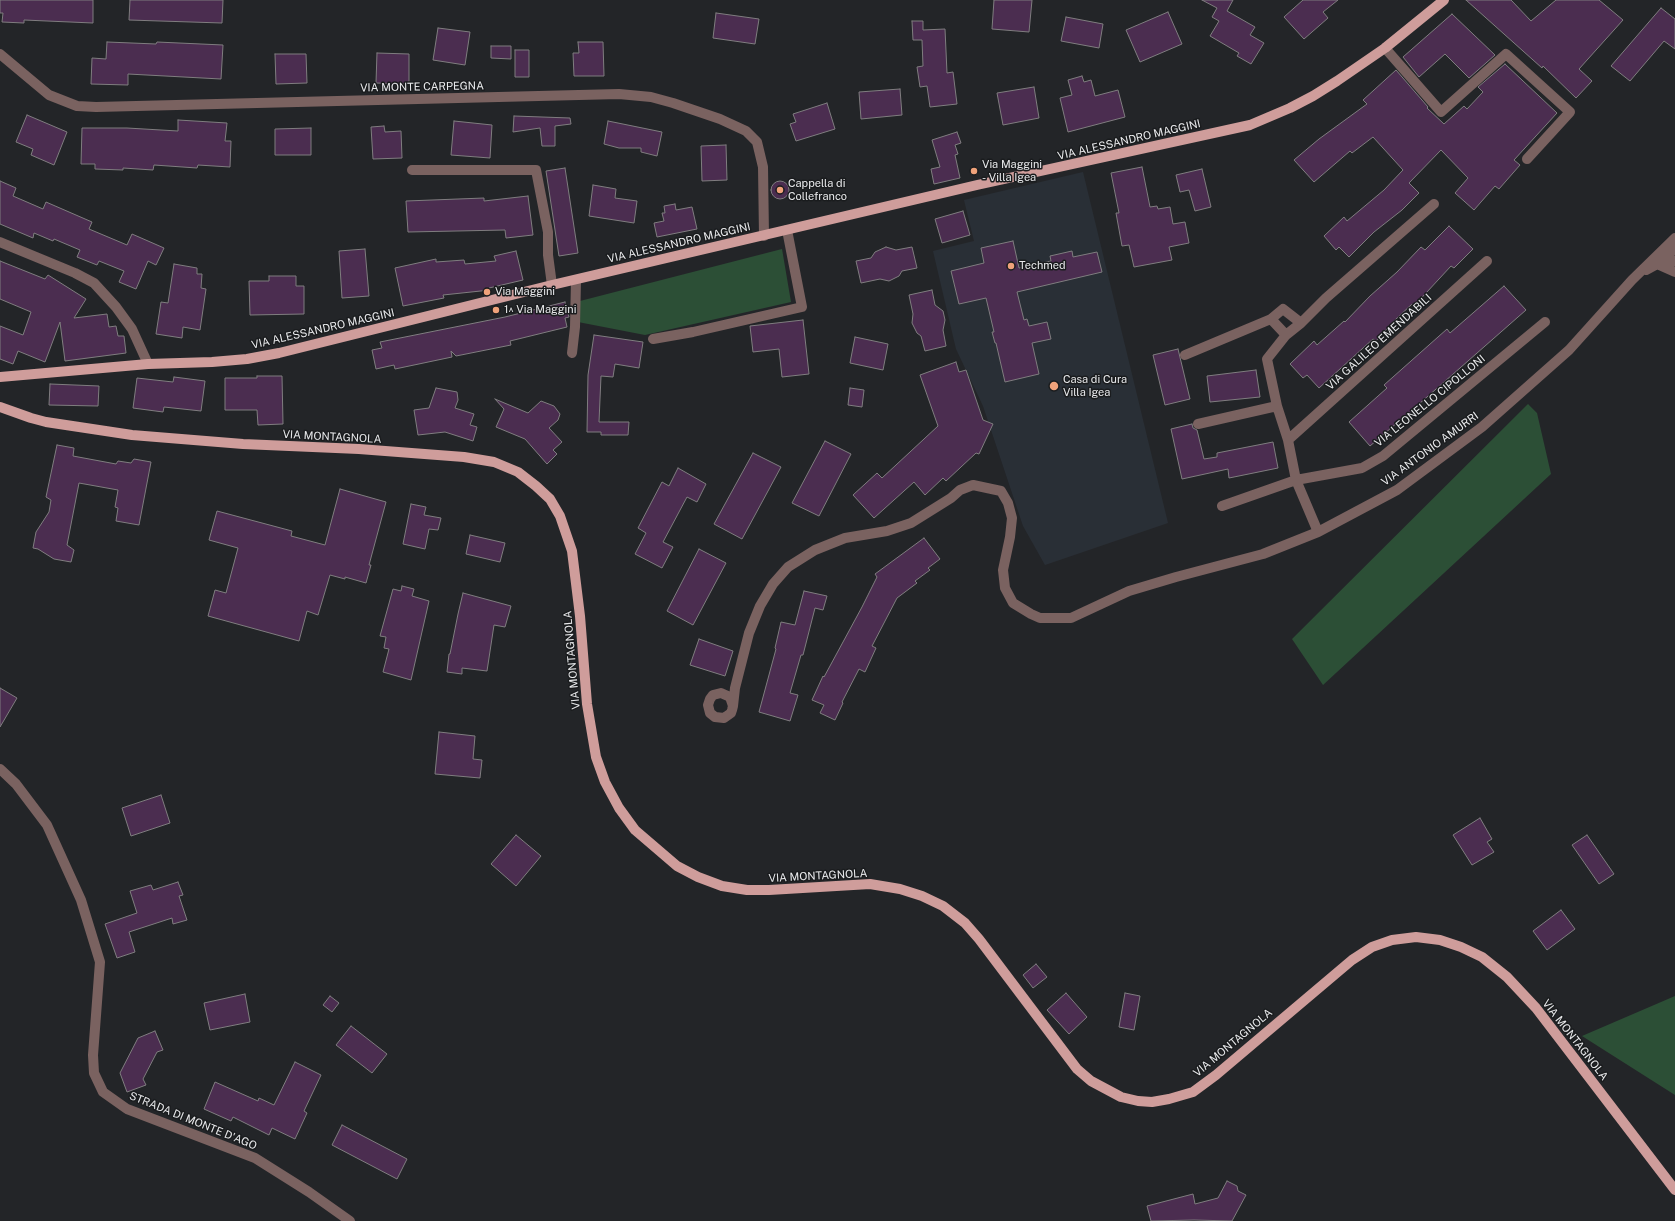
<!DOCTYPE html>
<html>
<head>
<meta charset="utf-8">
<style>
	body { margin:0 }
	canvas { display:block; background:#232528 }
</style>
</head>
<body>
<canvas width="1675" height="1221"></canvas>
<script>
const ctx = document.querySelector('canvas').getContext('2d');
ctx.lineJoin = 'round';
function fill(path, color) { ctx.fillStyle = color; ctx.fill(path, 'evenodd'); }
const toPath = rows => new Path2D(rows.map(r => 'M' + r).join(''));
function stroke(path, color, width, dash) { ctx.strokeStyle = color; ctx.lineWidth = width; ctx.lineCap = dash ? 'butt' : 'round'; ctx.setLineDash(dash || []); ctx.stroke(path); }
function write(font, color, halo, rows, align = 'center') {
  ctx.font = font + ' "Public Sans",sans-serif'; ctx.lineWidth = 3; ctx.setLineDash([]); ctx.textBaseline = 'middle'; ctx.strokeStyle = halo; ctx.fillStyle = color; for (const [text, x, y, turn = 0] of rows) {
    ctx.save(); ctx.translate(x, y); ctx.rotate((+turn || 0) * Math.PI / 180); ctx.textAlign = isNaN(turn) ? turn : align; if (halo) ctx.strokeText(text, 0, 0); ctx.fillText(text, 0, 0); ctx.restore();
  }
}
fill(toPath([
	[1083,172,1168,523,1045,565,1023,526,983,406,956,349,933,251,974,241,964,200]
]), '#292f36');
fill(toPath([
	[782,249,791,302,645,335,578,322,580,301],
	[1528,404,1537,413,1551,474,1323,685,1292,639],
	[1675,996,1675,1095,1582,1036]
]), '#2c4f36');
const building = toPath([
	[0,0,93,0,93,23,24,20,24,23,2,22,3,13,0,13,0,0],
	[130,0,223,0,222,23,129,20,130,0],
	[994,0,1032,0,1029,32,992,29,994,0],
	[1202,0,1233,0,1227,11,1255,27,1250,35,1264,43,1251,64,1237,56,1239,53,1210,36,1219,21,1212,17,1217,8,1202,0],
	[1303,0,1338,0,1323,12,1328,18,1304,39,1284,17,1303,0],
	[1466,0,1511,0,1531,21,1556,0,1599,0,1623,20,1579,69,1592,81,1576,98,1543,66,1542,68,1466,0],
	[1661,8,1675,19,1675,49,1664,41,1630,81,1611,66,1661,8],
	[1168,12,1182,44,1140,62,1126,30,1168,12],
	[716,13,759,19,755,44,713,38,716,13],
	[1452,14,1495,55,1469,78,1445,54,1419,77,1403,57,1452,14],
	[1066,17,1103,24,1099,48,1061,41,1066,17],
	[912,21,923,21,923,30,945,29,947,73,953,72,957,104,930,107,927,86,920,87,917,67,923,66,922,40,913,40,912,21],
	[438,28,470,32,465,65,433,60,438,28],
	[107,42,156,44,157,42,223,45,221,79,128,74,128,85,91,84,92,58,106,59,107,42],
	[578,42,603,42,604,76,574,76,573,53,579,53,578,42],
	[491,46,511,46,511,59,491,58,491,46],
	[515,50,529,50,529,77,515,77,515,50],
	[377,53,409,54,409,84,376,83,377,53],
	[275,54,306,54,307,83,276,84,275,54],
	[1505,64,1557,113,1514,160,1520,165,1499,189,1495,186,1474,210,1455,193,1468,178,1441,150,1409,183,1419,193,1402,210,1374,232,1349,257,1339,247,1336,250,1324,236,1344,217,1347,221,1384,190,1403,170,1373,137,1352,153,1350,151,1314,182,1294,160,1319,139,1367,104,1363,100,1396,70,1428,107,1427,108,1444,124,1464,106,1467,109,1483,92,1478,87,1505,64],
	[1082,76,1084,82,1091,80,1095,96,1118,90,1125,117,1068,132,1060,98,1072,95,1068,80,1082,76],
	[1034,87,1039,118,1003,125,997,93,1034,87],
	[900,89,902,115,861,119,859,92,900,89],
	[827,103,835,129,796,141,790,124,796,122,793,114,827,103],
	[27,115,67,132,54,165,31,155,33,149,16,142,27,115],
	[514,116,570,118,571,124,555,126,555,146,542,146,540,128,513,132,514,116],
	[178,120,227,123,225,141,231,141,230,167,198,165,197,168,154,165,153,170,123,168,123,170,95,169,95,164,81,164,82,128,127,128,178,131,178,120],
	[454,121,492,125,490,158,451,155,454,121],
	[608,121,662,132,657,156,641,152,641,148,619,148,604,144,608,121],
	[384,126,385,132,401,131,402,158,373,159,371,127,384,126],
	[311,128,311,155,275,155,275,129,311,128],
	[957,132,961,143,955,145,958,154,955,155,960,178,934,184,931,169,940,167,932,140,957,132],
	[726,145,727,180,702,181,701,146,726,145],
	[1142,167,1150,207,1157,206,1158,209,1170,207,1173,224,1185,222,1189,243,1169,247,1172,260,1134,267,1129,245,1122,246,1116,213,1119,213,1111,173,1142,167],
	[565,168,578,253,559,256,546,171,565,168],
	[1202,169,1211,207,1195,211,1189,190,1180,192,1176,175,1202,169],
	[0,181,16,188,13,196,43,209,46,202,92,222,89,229,127,245,132,234,164,248,156,265,148,261,136,289,119,282,124,271,99,261,97,265,77,257,80,250,54,239,53,241,34,233,33,238,0,224,0,181],
	'771 190a9 9 0 1 1 18 0a9 9 0 1 1-18 0Z',
	[593,185,616,189,615,198,637,201,634,223,589,216,593,185],
	[528,196,533,235,506,238,505,230,408,232,406,201,484,198,484,201,528,196],
	[675,204,676,210,692,207,697,229,657,237,654,223,664,221,662,213,665,213,664,206,675,204],
	[963,211,970,235,942,243,935,219,963,211],
	[1449,226,1473,249,1454,268,1451,266,1414,306,1412,304,1395,320,1376,341,1373,339,1319,388,1307,375,1303,378,1290,364,1314,341,1317,345,1344,321,1345,322,1370,296,1397,272,1421,247,1425,250,1449,226],
	[1013,241,1019,268,1051,261,1050,256,1072,251,1073,257,1097,252,1102,272,1017,292,1024,320,1027,319,1029,326,1047,322,1051,339,1032,343,1039,374,1005,382,996,343,995,343,992,332,994,332,986,298,959,304,951,271,984,263,981,248,1013,241],
	[886,247,896,250,912,247,917,268,902,271,899,276,889,281,880,279,861,283,856,261,871,258,875,252,886,247],
	[365,249,369,296,342,298,339,251,365,249],
	[516,251,523,280,489,288,490,290,443,295,444,298,403,306,395,268,436,259,436,262,464,260,465,264,496,261,494,256,516,251],
	[0,261,45,279,48,275,86,299,74,318,107,314,109,327,116,326,118,336,124,336,126,353,65,361,60,322,45,362,18,351,13,364,0,359,0,326,23,335,31,312,0,299,0,261],
	[174,264,197,268,197,274,202,274,201,288,206,289,200,330,183,327,182,338,156,334,161,302,168,303,174,264],
	[269,276,296,276,296,286,304,286,304,314,250,315,249,281,269,281,269,276],
	[1504,286,1526,310,1419,404,1420,405,1410,415,1408,413,1399,423,1398,422,1370,446,1349,422,1387,388,1384,385,1447,329,1450,333,1504,286],
	[932,290,935,305,943,311,945,320,943,330,946,346,925,351,921,336,917,333,912,323,913,314,909,295,932,290],
	[565,302,569,317,565,318,567,327,510,341,511,345,456,356,451,351,452,357,395,369,394,365,376,369,372,350,382,348,380,342,505,317,565,302],
	[803,320,809,374,782,377,779,349,753,352,750,326,803,320],
	[594,335,643,342,639,368,615,364,613,377,601,376,599,422,629,422,628,435,601,435,601,432,587,432,588,375,594,335],
	[855,337,888,344,883,370,850,363,855,337],
	[1178,349,1190,399,1165,405,1153,355,1178,349],
	[956,362,959,372,966,370,983,420,993,424,979,454,976,453,946,481,943,478,925,495,914,482,874,518,853,495,877,473,882,478,938,426,920,375,956,362],
	[1256,370,1260,397,1210,402,1207,376,1256,370],
	[257,376,282,376,283,424,258,425,257,410,225,410,225,378,257,378,257,376],
	[174,377,205,381,201,411,164,407,163,412,133,408,137,378,173,382,174,377],
	[50,384,99,386,98,406,49,405,50,384],
	[436,388,457,392,458,400,455,408,474,414,470,425,477,427,473,441,445,432,418,435,414,410,429,408,436,388],
	[850,388,864,390,862,407,848,405,850,388],
	[495,399,528,413,541,401,554,406,560,414,558,420,549,428,562,442,553,450,557,454,547,464,525,439,496,427,504,409,495,399],
	[1192,424,1193,428,1197,430,1204,459,1217,457,1217,453,1273,442,1278,468,1229,478,1228,469,1182,479,1171,429,1192,424],
	[825,441,851,454,819,516,792,503,825,441],
	[57,445,74,448,73,456,116,464,118,461,131,463,134,459,151,462,139,525,116,521,118,508,115,507,118,490,79,483,67,545,74,550,71,562,54,559,38,549,33,548,36,532,49,512,51,500,46,497,57,445],
	[753,453,781,467,742,539,714,524,753,453],
	[678,468,706,484,697,502,687,497,663,542,673,547,662,568,635,554,646,533,638,528,662,482,669,486,678,468],
	[340,489,386,502,369,565,371,565,366,583,345,577,345,579,330,575,318,615,307,611,299,641,208,616,215,590,226,593,238,548,209,540,217,511,292,531,291,536,325,545,340,489],
	[411,504,426,507,424,515,441,518,438,530,429,529,425,549,403,544,411,504],
	[470,535,505,543,500,562,466,554,470,535],
	[924,538,940,559,928,568,930,570,915,581,917,583,897,598,872,646,876,648,865,672,859,669,842,702,843,703,835,720,820,713,824,705,812,700,823,676,824,677,862,607,877,577,875,574,924,538],
	[699,549,726,563,693,625,667,611,699,549],
	[402,586,414,589,412,596,429,601,411,680,383,672,389,649,384,648,386,637,380,636,393,589,401,591,402,586],
	[804,591,827,596,823,610,815,608,803,655,801,655,790,693,798,695,790,721,759,712,776,649,775,648,781,622,795,625,804,591],
	[463,593,511,606,505,627,494,625,487,671,462,668,462,674,447,672,449,654,450,654,458,614,463,593],
	[699,639,733,651,725,676,690,665,699,639],
	[0,688,17,698,0,727,0,688],
	[439,732,475,736,473,759,482,760,480,778,435,774,439,732],
	[161,795,170,823,131,836,122,808,161,795],
	[1480,818,1492,839,1487,842,1494,852,1472,865,1453,835,1480,818],
	[516,835,541,856,516,886,491,864,516,835],
	[1587,835,1614,874,1599,884,1572,845,1587,835],
	[178,882,183,895,179,896,187,920,173,924,172,918,129,932,135,952,117,958,105,924,137,913,130,891,151,885,153,890,178,882],
	[1561,910,1575,929,1547,950,1533,931,1561,910],
	[1036,964,1047,977,1033,988,1023,975,1036,964],
	[1066,993,1087,1017,1069,1034,1047,1010,1066,993],
	[1125,993,1140,996,1134,1030,1119,1027,1125,993],
	[245,994,250,1022,210,1030,204,1003,245,994],
	[330,996,339,1003,332,1012,323,1005,330,996],
	[351,1026,387,1054,372,1073,336,1045,351,1026],
	[155,1031,163,1050,157,1052,143,1079,146,1085,127,1092,120,1073,138,1038,155,1031],
	[295,1062,321,1075,304,1111,307,1113,295,1139,272,1128,269,1135,233,1117,231,1121,204,1109,215,1082,258,1101,259,1098,274,1105,295,1062],
	[342,1125,407,1159,397,1179,332,1145,342,1125],
	[1227,1181,1237,1186,1238,1191,1246,1195,1232,1221,1194,1220,1151,1221,1147,1206,1193,1194,1195,1204,1218,1198,1227,1181]
]);
fill(building, '#4b2d50');
stroke(building, '#7f7d7f', 1);
stroke(toPath([
	[1385,48,1441,112,1506,54,1570,112,1527,159],
	[0,54,49,95,77,106,96,107,619,94,651,97,673,103,720,119,746,131,757,142,763,167,764,236],
	[412,170,536,170,548,232,548,255,552,285],
	[0,242,75,273,94,283,116,307,132,329,148,364],
	[1658,257,1675,250],
	[1657,264,1675,261],
	[1646,270,1657,264,1675,272],
	[1271,319,1286,335],
	[653,339,693,332,802,307,787,230],
	[572,353,575,327,576,280],
	[1185,355,1271,319,1283,309,1301,323],
	[1198,424,1277,406],
	[1288,440,1487,261],
	[1222,506,1296,480,1362,468,1383,456,1545,322],
	[1318,532,1296,480,1288,440,1277,406,1267,359,1286,335,1301,323,1326,298,1434,204],
	[733,706,730,697,721,693,713,695,710,699,708,705,710,713,715,717,724,718,731,713,732,710,733,706,735,688,749,633,760,606,773,584,788,567,815,550,845,538,887,531,911,523,951,498,960,490,973,485,1001,491,1008,503,1012,518,1010,537,1003,570,1005,588,1013,603,1031,614,1040,618,1071,618,1129,591,1176,577,1263,554,1318,532,1397,490,1482,427,1569,350,1632,280,1675,238],
	[0,769,16,784,47,825,81,900,100,962,93,1055,94,1073,103,1092,127,1109,255,1158,309,1192,350,1221]
]), '#7a6260', 10);
stroke(toPath([
	[0,377,148,364,212,362,247,359,279,353,552,285,977,185,1250,125,1290,108,1313,96,1337,81,1385,48,1444,0],
	[0,407,31,418,46,422,132,435,243,444,359,449,464,457,494,462,518,472,536,486,550,499,560,516,572,551,580,616,587,704,596,757,605,782,619,808,635,830,677,866,698,877,722,886,747,890,769,890,870,884,900,889,922,896,943,906,965,923,979,939,1077,1069,1091,1081,1121,1097,1138,1101,1152,1102,1169,1099,1193,1092,1216,1075,1352,960,1372,947,1392,940,1416,937,1440,940,1461,947,1482,957,1507,977,1536,1008,1675,1190]
]), '#cf9d9b', 10);
for (const [x, y, r, color] of [
	[974,171,4,"#f0a27a"],
	[780,190,4,"#f0a27a"],
	[1011,266,4,"#f0a27a"],
	[487,292,4,"#f0a27a"],
	[496,310,4,"#f0a27a"],
	[1054,386,5,"#f0a27a"]
]) { const dot = new Path2D(); dot.arc(x, y, r, 0, 2 * Math.PI); ctx.fillStyle = color; ctx.fill(dot); stroke(dot, '#1a1c1e', 1.5); }
write('11px', '#e9eaec', '#1a1c1e', [
	["VIA MONTE CARPEGNA",422,87,-1],
	["VIA ALESSANDRO MAGGINI",1129,140,-13],
	["VIA ALESSANDRO MAGGINI",679,243,-13],
	["VIA ALESSANDRO MAGGINI",323,329,-13],
	["VIA GALILEO EMENDABILI",1379,342,-42],
	["VIA LEONELLO CIPOLLONI",1430,401,-39],
	["VIA MONTAGNOLA",332,437,3],
	["VIA ANTONIO AMURRI",1430,449,-36],
	["VIA MONTAGNOLA",572,660,-95],
	["VIA MONTAGNOLA",818,876,-3],
	["VIA MONTAGNOLA",1575,1040,52],
	["VIA MONTAGNOLA",1233,1043,-40],
	["STRADA DI MONTE D'AGO",193,1121,22]
]);
write('11px', '#e9eaec', '#1a1c1e', [
	["Via Maggini",982,165],
	["- Villa Igea",982,178],
	["Cappella di",788,184],
	["Collefranco",788,197],
	["Techmed",1019,266],
	["Via Maggini",495,292],
	["1^ Via Maggini",504,310],
	["Casa di Cura",1063,380],
	["Villa Igea",1063,393]
], 'left');
</script>
</body>
</html>
